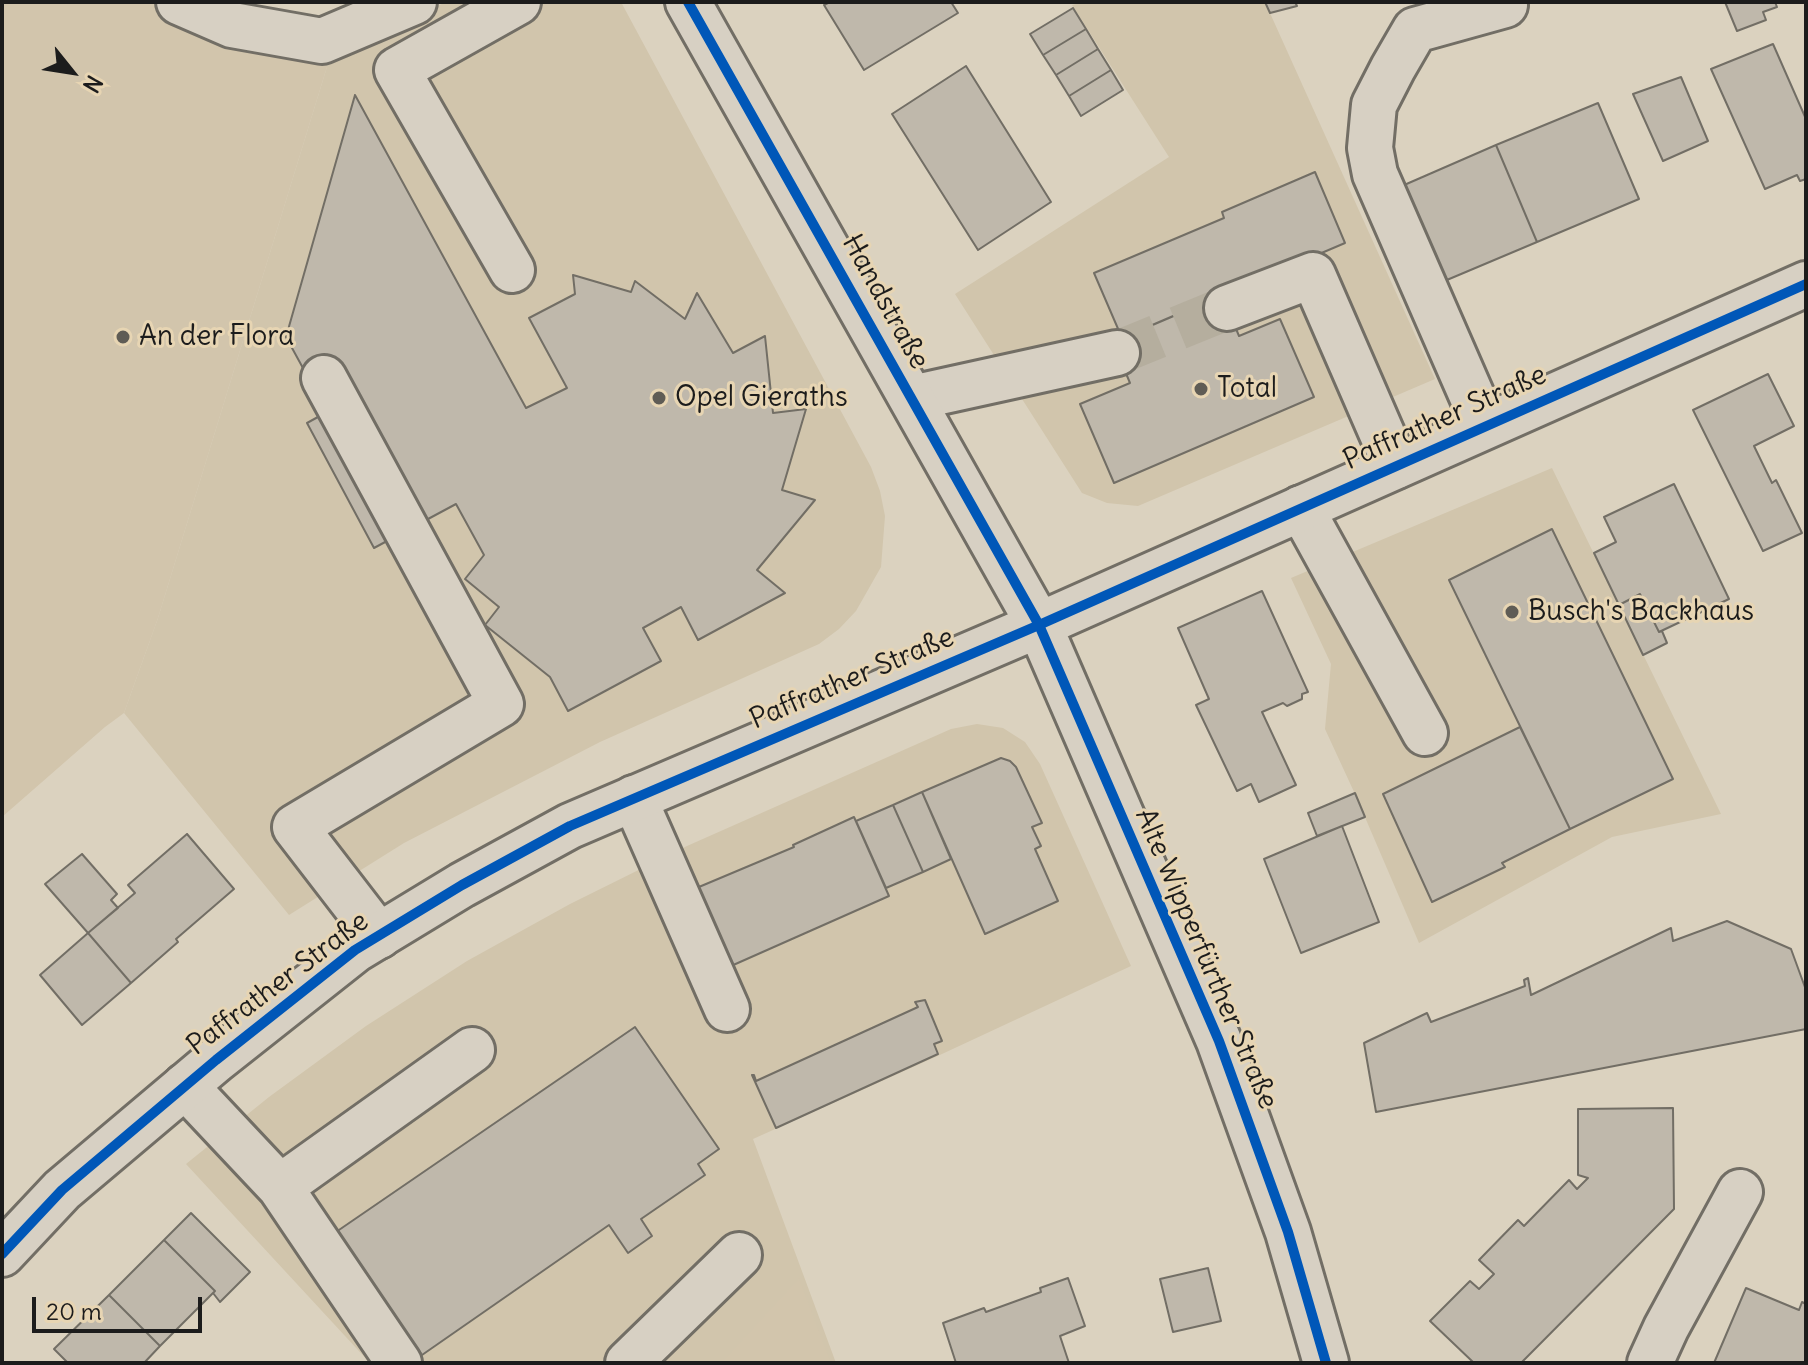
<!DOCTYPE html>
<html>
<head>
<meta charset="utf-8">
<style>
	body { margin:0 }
	#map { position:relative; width:1808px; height:1365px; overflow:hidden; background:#dbd2bf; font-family:Delius,sans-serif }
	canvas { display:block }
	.frame { position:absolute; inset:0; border:4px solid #1c1c1c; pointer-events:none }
	.north { position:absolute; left:32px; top:32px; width:80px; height:80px; -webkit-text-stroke:6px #e7d5b3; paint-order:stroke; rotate:120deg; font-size:22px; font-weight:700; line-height:32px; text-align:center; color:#1c1c1c }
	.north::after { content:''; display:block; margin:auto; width:28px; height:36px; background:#1c1c1c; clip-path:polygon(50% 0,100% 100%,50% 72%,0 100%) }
	.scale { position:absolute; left:32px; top:1297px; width:170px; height:36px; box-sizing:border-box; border:4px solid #1c1c1c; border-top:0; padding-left:10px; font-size:24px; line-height:28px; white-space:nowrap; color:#1c1c1c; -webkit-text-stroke:6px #e7d5b3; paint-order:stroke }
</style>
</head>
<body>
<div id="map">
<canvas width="1808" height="1365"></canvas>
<div class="frame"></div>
<div class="north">N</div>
<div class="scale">20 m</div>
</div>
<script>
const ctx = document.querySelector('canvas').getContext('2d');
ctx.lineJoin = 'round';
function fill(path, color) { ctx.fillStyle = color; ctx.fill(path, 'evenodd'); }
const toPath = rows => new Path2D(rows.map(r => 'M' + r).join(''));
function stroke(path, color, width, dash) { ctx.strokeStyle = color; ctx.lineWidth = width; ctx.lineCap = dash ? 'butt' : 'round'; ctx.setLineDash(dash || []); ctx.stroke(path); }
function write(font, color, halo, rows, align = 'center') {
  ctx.font = font + ' Delius,sans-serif'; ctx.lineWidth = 6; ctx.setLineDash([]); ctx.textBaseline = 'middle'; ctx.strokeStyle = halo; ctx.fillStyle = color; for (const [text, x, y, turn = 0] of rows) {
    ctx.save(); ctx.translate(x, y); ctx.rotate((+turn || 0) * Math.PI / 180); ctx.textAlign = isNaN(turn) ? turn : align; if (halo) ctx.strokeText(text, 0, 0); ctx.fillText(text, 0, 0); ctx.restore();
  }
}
fill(toPath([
	[446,2,621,2,871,467,880,491,885,516,881,567,856,611,839,629,819,644,600,742,404,843,289,915,124,713,158,618,330,57],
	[1084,2,1265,2,1435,379,1138,506,1107,503,1082,493,955,294,1169,157,1072,5],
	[1552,468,1721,814,1612,837,1419,943,1355,794,1325,729,1331,664,1291,578],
	[977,724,1003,728,1025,742,1040,764,1131,966,942,1054,753,1139,836,1363,370,1363,186,1164,269,1097,366,1026,467,961,570,904,687,846,951,729]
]), '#d1c5ac');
fill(toPath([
	[2,2,247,2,330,57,158,618,124,713,105,727,2,817],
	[799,1278,831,1363,721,1363]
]), '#d2c5ac');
const building = toPath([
	[830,2,951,2,958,13,864,70,824,5,830,2],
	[1265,2,1295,2,1297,6,1270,13,1265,2],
	[1725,2,1775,2,1777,7,1763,12,1766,20,1737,31,1725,2],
	[1073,8,1086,29,1043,55,1030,34,1073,8],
	[1086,29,1098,49,1056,75,1043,55,1086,29],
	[1773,44,1806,119,1806,179,1800,181,1797,175,1765,189,1711,69,1773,44],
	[1098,49,1111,70,1069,96,1056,75,1098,49],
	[966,66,1051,202,978,250,892,114,966,66],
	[1111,70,1123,90,1081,116,1069,96,1111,70],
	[1681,77,1708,141,1663,161,1633,94,1681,77],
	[355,95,526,408,567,388,529,318,575,294,573,275,631,292,635,281,685,319,697,293,733,353,765,336,773,413,806,409,782,490,815,500,757,570,785,593,698,640,681,607,643,628,661,661,568,711,550,677,485,625,499,607,465,579,484,555,456,504,374,548,307,423,327,412,286,337,355,95],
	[1598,103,1639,199,1537,242,1496,145,1598,103],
	[1496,145,1537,242,1435,285,1395,189,1496,145],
	[1315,172,1345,243,1122,338,1094,273,1224,218,1222,212,1315,172],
	[1222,295,1239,336,1280,319,1314,397,1114,483,1080,404,1130,383,1110,335,1119,331,1122,338,1222,295],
	[1768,374,1794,426,1754,446,1772,483,1776,480,1802,533,1763,551,1693,410,1768,374],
	[1674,484,1729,599,1659,632,1640,594,1619,605,1594,553,1616,542,1604,517,1674,484],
	[1552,529,1673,779,1570,829,1449,580,1552,529],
	[1262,591,1308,692,1302,694,1302,699,1287,706,1283,703,1262,712,1296,785,1259,802,1251,784,1237,791,1196,705,1209,699,1178,628,1262,591],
	[1640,594,1659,632,1662,631,1667,643,1643,655,1619,605,1640,594],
	[1520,727,1570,829,1502,863,1505,867,1432,902,1383,794,1520,727],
	[1001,758,1010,761,1016,767,1042,823,1032,827,1041,846,1035,849,1058,901,985,934,922,792,1001,758],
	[922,792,951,859,923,872,893,805,922,792],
	[1355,793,1365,817,1317,836,1308,813,1355,793],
	[893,805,923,872,886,888,856,821,893,805],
	[854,817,889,896,722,970,687,892,794,847,793,845,854,817],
	[1342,826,1379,922,1301,953,1264,859,1342,826],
	[187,834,234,889,176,939,178,942,131,983,88,933,135,893,128,885,187,834],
	[82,854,117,894,111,900,118,908,88,933,45,884,82,854],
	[1727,921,1791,949,1806,990,1806,1029,1376,1112,1364,1043,1427,1013,1431,1022,1525,986,1524,980,1528,978,1531,995,1671,928,1673,941,1727,921],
	[88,933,131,983,82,1025,40,975,88,933],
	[925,1000,942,1041,934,1044,938,1054,776,1128,752,1075,754,1075,756,1081,918,1007,915,1002,925,1000],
	[635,1027,719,1149,698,1164,705,1175,641,1219,652,1236,628,1253,609,1225,422,1355,336,1232,635,1027],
	[1673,1108,1674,1209,1521,1363,1474,1363,1430,1321,1470,1281,1479,1289,1494,1274,1479,1260,1518,1220,1524,1226,1569,1180,1577,1189,1588,1178,1578,1175,1578,1109,1673,1108],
	[191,1213,250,1272,220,1302,213,1293,215,1291,164,1240,191,1213],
	[164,1240,215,1291,160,1346,109,1295,164,1240],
	[1208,1268,1221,1321,1173,1332,1160,1279,1208,1268],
	[1068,1278,1085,1326,1060,1336,1069,1363,956,1363,943,1323,984,1308,986,1312,1041,1292,1040,1288,1068,1278],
	[1746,1288,1799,1310,1802,1302,1806,1304,1806,1363,1714,1363,1746,1288],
	[109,1295,160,1346,144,1363,68,1363,54,1349,109,1295]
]);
fill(building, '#bfb8ab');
stroke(building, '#726e65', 2);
stroke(toPath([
	[1117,353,1227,308]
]), '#b5ae9e', 44, [44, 22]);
const minor = toPath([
	[179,2,232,25,322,41,414,2],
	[512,270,397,70,518,2],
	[1227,308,1313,275,1396,466],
	[324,378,501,704,295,827,379,936],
	[912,398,1117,353],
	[1485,426,1375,174,1370,148,1374,105,1393,68,1415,30,1505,5],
	[1301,508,1425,733],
	[634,798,727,1009],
	[185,1086,280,1187,472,1050],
	[280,1187,399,1363],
	[628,1363,739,1255],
	[1650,1363,1666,1328,1740,1192]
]);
const major = toPath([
	[688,2,1039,625,1219,1041,1288,1232,1326,1363],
	[2,1254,62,1190,216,1060,355,950,462,885,570,826,1039,625,1806,284]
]);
stroke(minor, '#726e65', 50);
stroke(major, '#726e65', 50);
stroke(minor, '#d7d0c3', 44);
stroke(major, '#d7d0c3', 44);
stroke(toPath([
	[688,2,1039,625,1219,1041,1288,1232,1326,1363],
	[2,1254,62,1190,216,1060,355,950,462,885,570,826,1039,625,1806,284]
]), '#0057b8', 10);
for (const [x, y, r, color] of [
	[123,337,8,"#5f5c55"],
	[1201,389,8,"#5f5c55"],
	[659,398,8,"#5f5c55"],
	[1512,612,8,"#5f5c55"]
]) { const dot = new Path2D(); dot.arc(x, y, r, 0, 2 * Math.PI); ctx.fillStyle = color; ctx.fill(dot); stroke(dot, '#e7d5b3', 3); }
write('28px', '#1c1c1c', '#e7d5b3', [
	["Handstraße",885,302,61],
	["Paffrather Straße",1445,418,-24],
	["Paffrather Straße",852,679,-23],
	["Alte Wipperfürther Straße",1206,959,67],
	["Paffrather Straße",278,984,-37]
]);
write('28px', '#1c1c1c', '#e7d5b3', [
	["An der Flora",139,337],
	["Total",1217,389],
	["Opel Gieraths",675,398],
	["Busch's Backhaus",1528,612]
], 'left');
</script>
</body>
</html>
